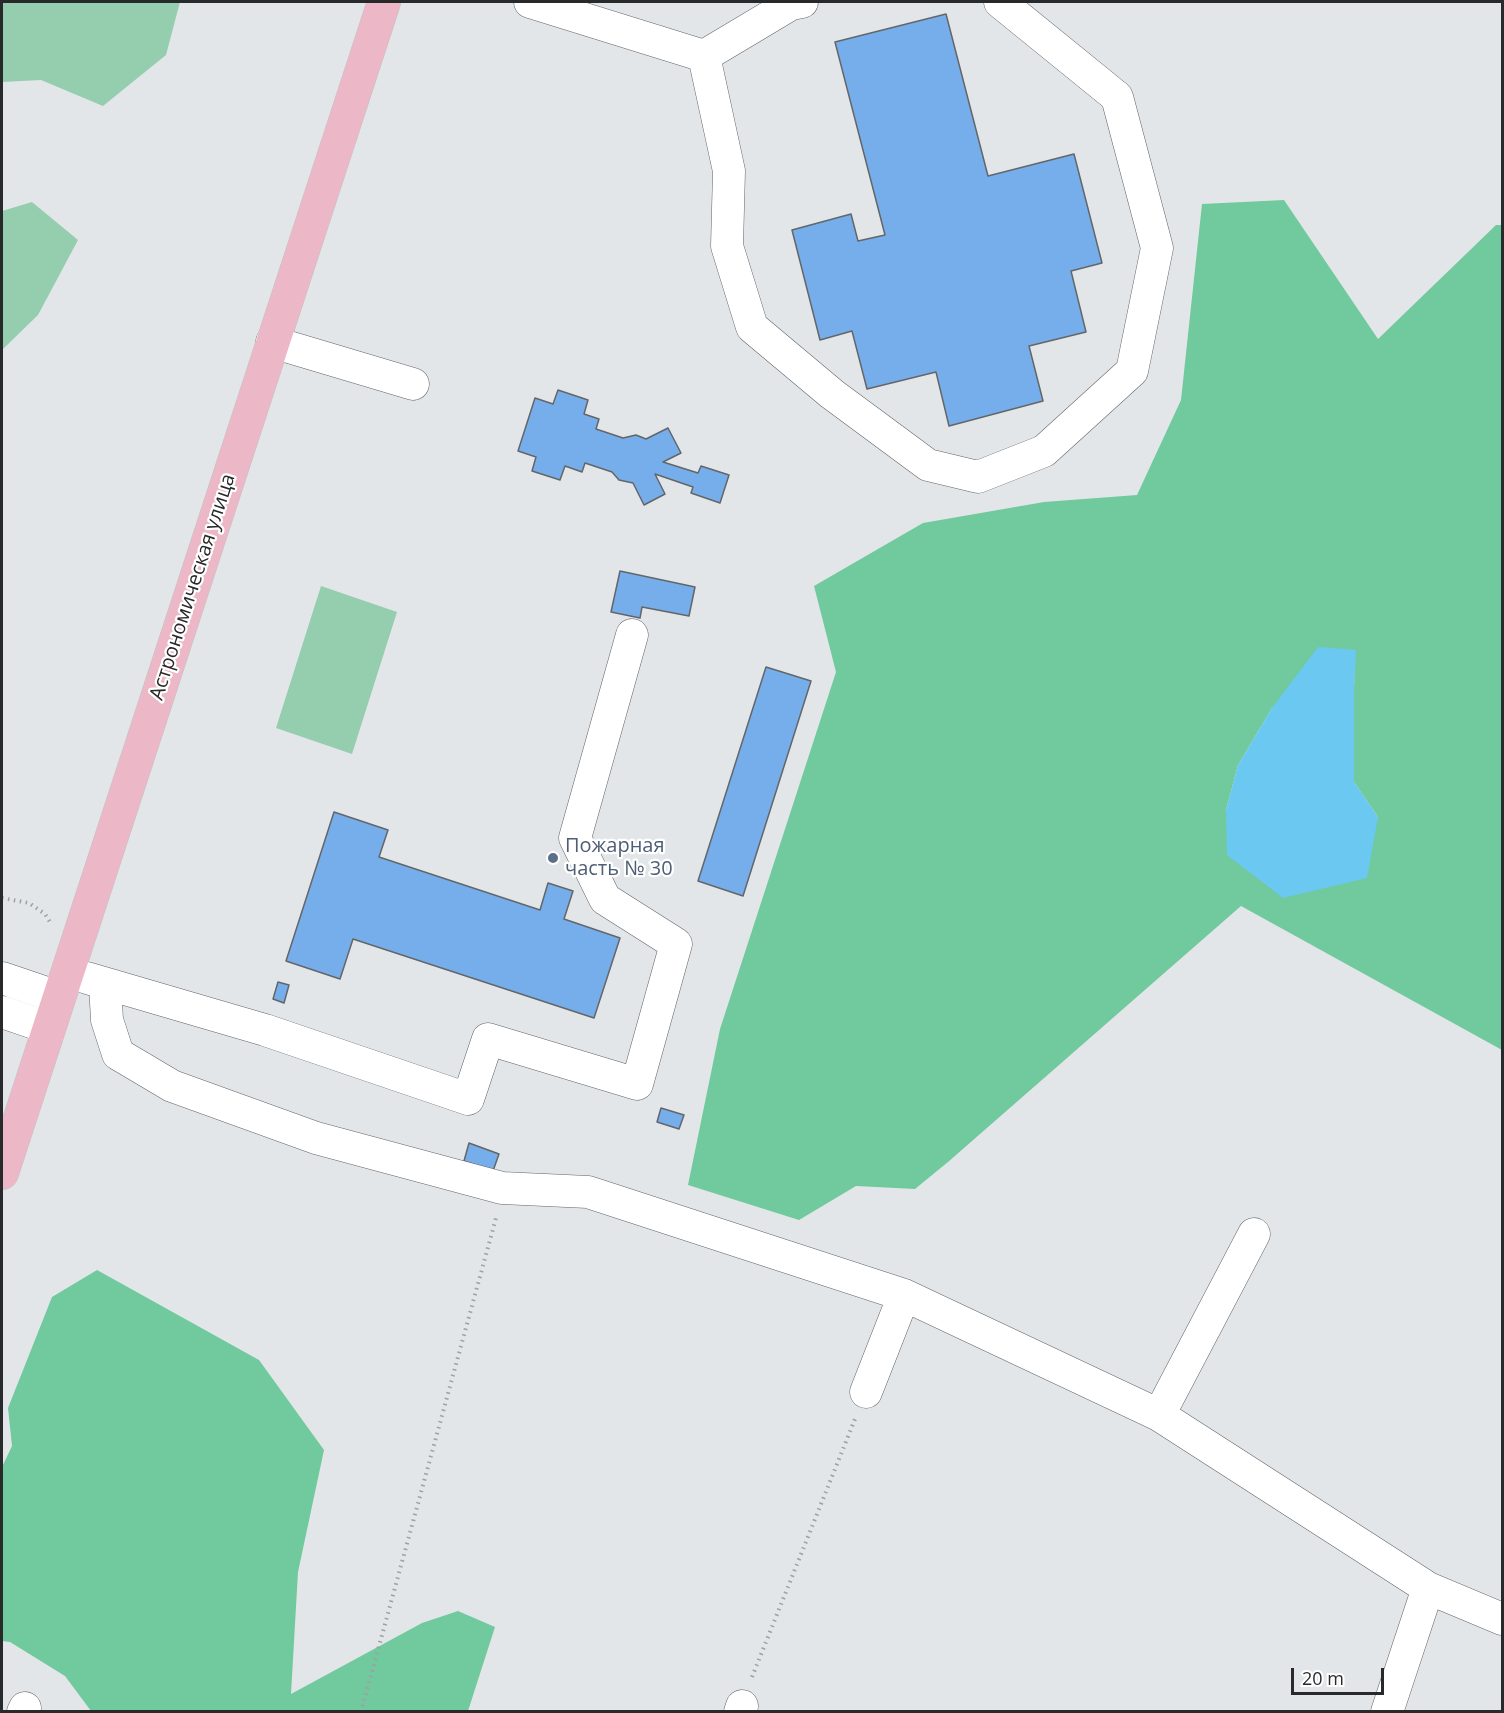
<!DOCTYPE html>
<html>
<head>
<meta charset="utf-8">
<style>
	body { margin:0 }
	#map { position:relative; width:1504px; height:1713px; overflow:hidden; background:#e3e6e9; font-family:"Open Sans",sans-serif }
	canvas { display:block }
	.frame { position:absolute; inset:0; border:3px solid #28292a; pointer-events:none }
	.scale { position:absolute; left:1291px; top:1668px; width:93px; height:27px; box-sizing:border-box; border:3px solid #28292a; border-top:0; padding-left:8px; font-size:18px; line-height:21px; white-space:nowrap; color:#28292a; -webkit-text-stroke:4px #fff; paint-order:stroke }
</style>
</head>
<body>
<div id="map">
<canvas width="1504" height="1713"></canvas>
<div class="frame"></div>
<div class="scale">20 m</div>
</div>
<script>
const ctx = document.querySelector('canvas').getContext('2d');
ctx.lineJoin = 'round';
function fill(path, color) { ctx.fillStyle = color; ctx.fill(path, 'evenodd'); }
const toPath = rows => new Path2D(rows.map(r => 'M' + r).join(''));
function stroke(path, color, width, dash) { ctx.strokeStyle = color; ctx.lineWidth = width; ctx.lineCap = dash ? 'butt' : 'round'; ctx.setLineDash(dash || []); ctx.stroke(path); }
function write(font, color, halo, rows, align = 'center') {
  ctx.font = font + ' "Open Sans",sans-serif'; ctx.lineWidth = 4.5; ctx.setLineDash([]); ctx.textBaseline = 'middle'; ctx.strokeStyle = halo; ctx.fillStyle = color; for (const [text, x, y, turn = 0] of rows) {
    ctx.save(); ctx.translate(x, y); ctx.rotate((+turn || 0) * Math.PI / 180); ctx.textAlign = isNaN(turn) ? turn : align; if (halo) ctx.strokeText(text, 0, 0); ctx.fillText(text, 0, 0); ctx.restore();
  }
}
fill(toPath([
	[2,2,180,2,166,55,103,106,41,80,2,82,2,84],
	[32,202,78,240,38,315,2,350,2,211],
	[321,586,397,612,352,754,276,728]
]), '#95cdaf');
fill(toPath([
	[1284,200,1378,339,1496,225,1502,225,1502,1050,1241,906,948,1162,915,1189,856,1186,799,1220,688,1185,720,1029,836,672,814,586,923,523,1044,502,1137,495,1181,400,1202,204],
	[1355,650,1354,689,1354,782,1378,817,1226,810,1238,765,1272,708],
	[97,1270,259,1360,324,1450,298,1572,291,1694,422,1623,458,1611,495,1627,468,1711,91,1711,65,1676,10,1642,2,1641,2,1467,12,1446,8,1408,52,1297]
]), '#71c99e');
fill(toPath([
	[1318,647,1356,650,1354,689,1354,782,1378,817,1367,878,1283,898,1227,855,1226,810,1238,765,1272,708]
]), '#6ac8f1');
const building = toPath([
	[946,14,988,176,1074,154,1102,263,1071,271,1086,332,1029,346,1043,401,949,426,936,372,867,389,852,331,820,340,792,230,851,214,858,241,885,235,835,42,946,14],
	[558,390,588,400,584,414,599,419,596,429,623,438,636,435,646,439,668,428,681,453,663,462,698,473,701,466,729,475,720,503,691,493,693,487,655,474,665,494,644,505,633,483,619,480,612,472,585,463,582,472,565,466,560,480,532,471,536,457,518,451,535,398,553,404,558,390],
	[620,571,695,587,689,616,642,607,640,618,611,612,620,571],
	[766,667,811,681,743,896,698,881,766,667],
	[334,812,388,830,379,857,540,910,548,883,573,891,564,919,620,938,594,1018,353,939,340,979,286,961,334,812],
	[278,982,289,985,284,1003,273,999,278,982],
	[661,1108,684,1115,679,1129,657,1122,661,1108],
	[469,1143,499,1154,493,1171,464,1161,469,1143]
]);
fill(building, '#76aeeb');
stroke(building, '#636669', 1.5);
const minor = toPath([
	[530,2,704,56,791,4,802,2],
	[704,56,729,171,727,246,752,327,832,394,928,465,978,477,1044,451,1132,371,1157,248,1117,97,1000,2],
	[272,342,413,384],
	[2,978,58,997],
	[87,978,265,1030,468,1099,488,1039,637,1084,676,944,605,899,575,838,632,635],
	[105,984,107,1020,118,1054,172,1086,316,1138,502,1188,588,1192,904,1295,1159,1415,1428,1588,1502,1619],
	[2,1012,49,1028],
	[866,1392,904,1295],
	[1159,1415,1254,1234],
	[23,1712,25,1708],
	[740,1712,742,1706],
	[1387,1712,1428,1588]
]);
const major = toPath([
	[2,1173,384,2]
]);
stroke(minor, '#626568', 33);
stroke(major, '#c3c3c3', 34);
stroke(toPath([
	[2,898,29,903,45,914,50,922],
	[752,1677,855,1419],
	[361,1712,496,1218]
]), '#9ea0a3', 4, [1.5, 4.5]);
stroke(minor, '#fff', 32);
stroke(major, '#ecb7c6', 33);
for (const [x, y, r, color] of [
	[553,858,6,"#5c6f8a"]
]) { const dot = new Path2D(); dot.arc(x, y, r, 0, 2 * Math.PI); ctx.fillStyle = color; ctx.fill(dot); stroke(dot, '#fff', 2); }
write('20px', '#28292a', '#fff', [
	["Астрономическая улица",193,587,-72]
]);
write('20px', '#4e5e75', '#fff', [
	["Пожарная",565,846],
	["часть № 30",565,869]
], 'left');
</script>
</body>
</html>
